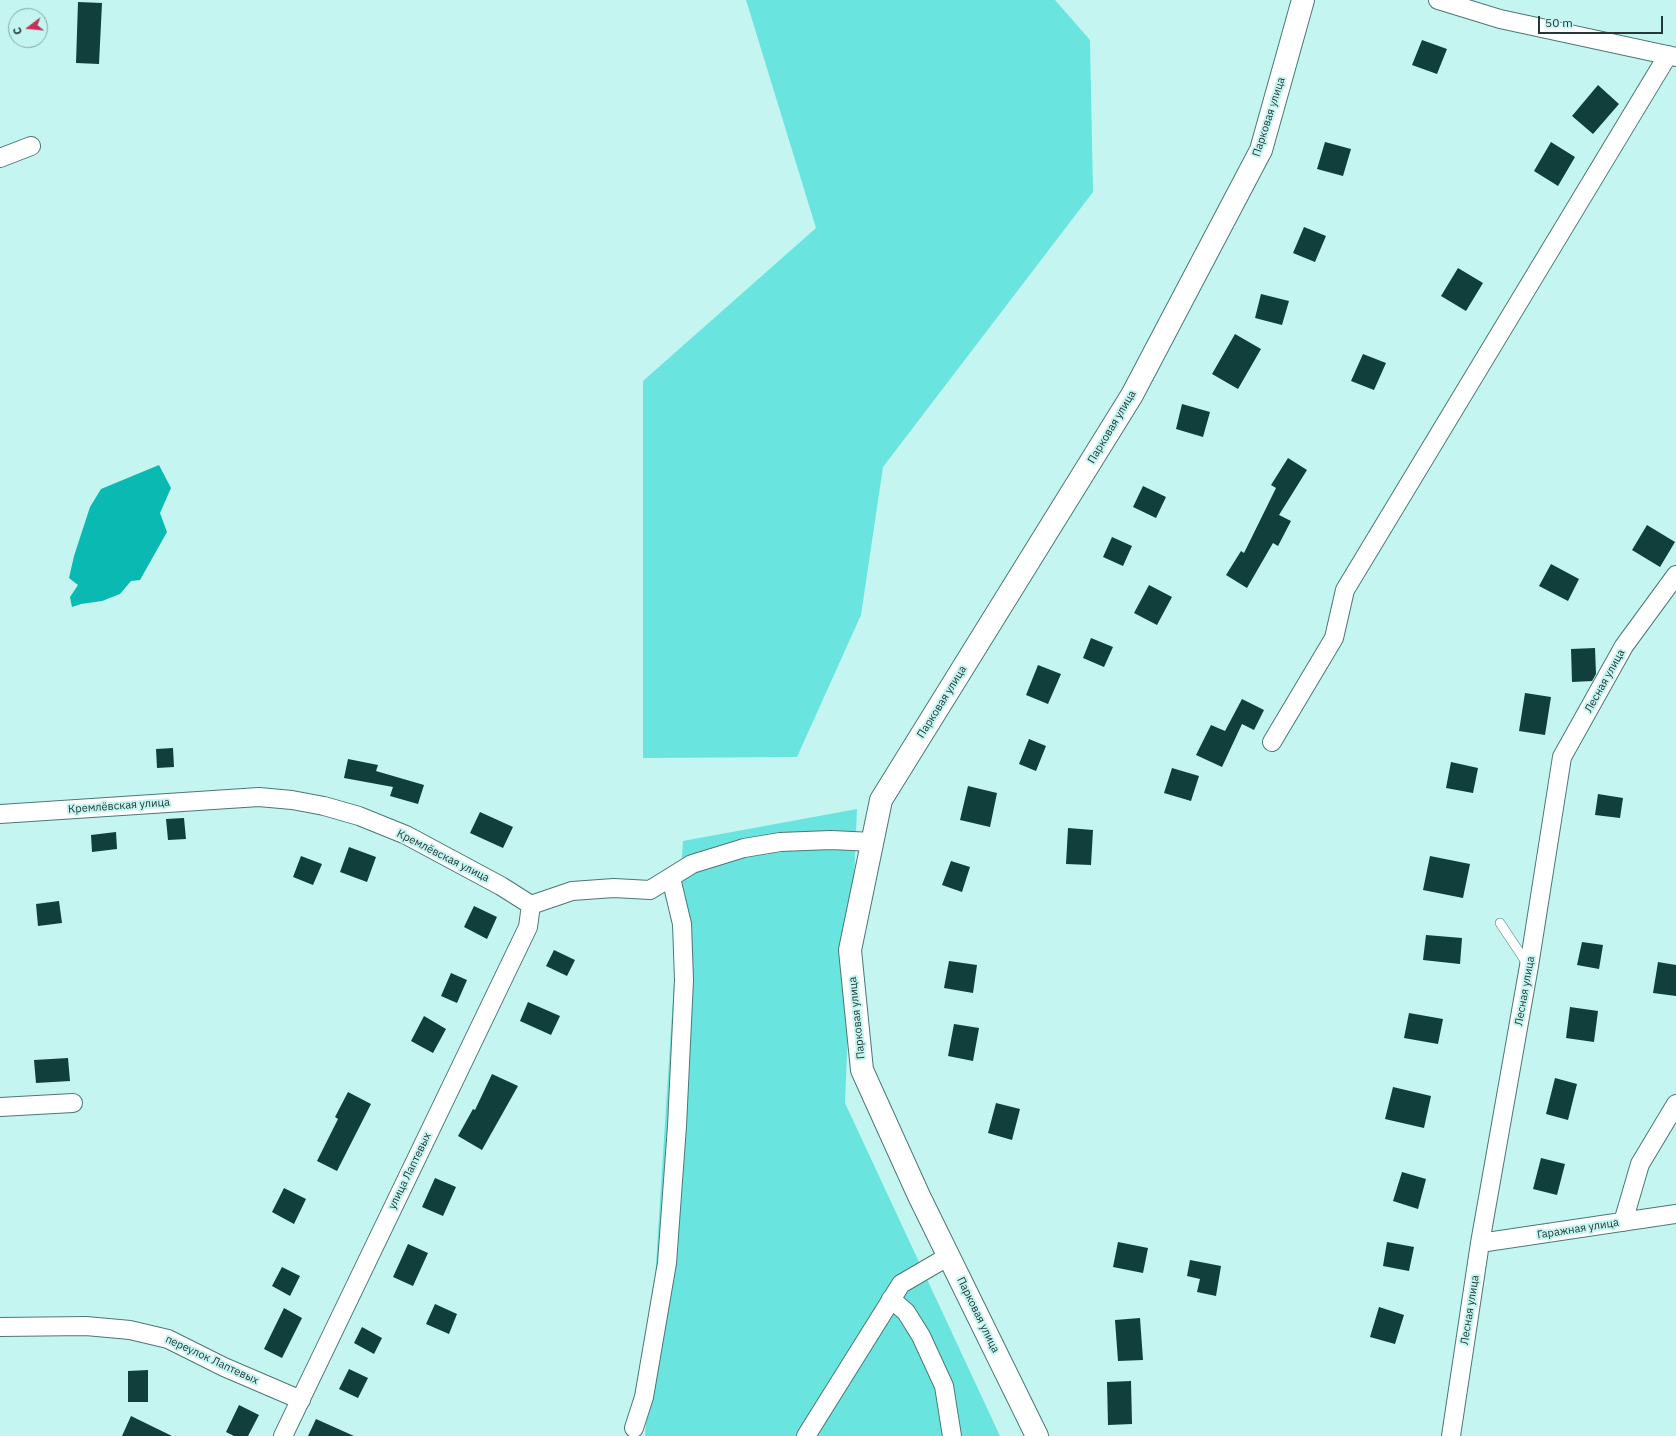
<!DOCTYPE html>
<html>
<head>
<meta charset="utf-8">
<style>
	body { margin:0 }
	#map { position:relative; width:1676px; height:1436px; overflow:hidden; background:#c4f5f1; font-family:"IBM Plex Sans",sans-serif }
	canvas { display:block }
	.north { position:absolute; left:8px; top:8px; width:40px; height:40px; box-sizing:border-box; background:#c4f5f1; border:1px solid #84a9a7; border-radius:50%; rotate:254deg; font-size:11px; font-weight:700; line-height:16px; text-align:center; color:#253837 }
	.north::after { content:''; display:block; margin:auto; width:14px; height:18px; background:#c23357; clip-path:polygon(50% 0,100% 100%,50% 72%,0 100%) }
	.scale { position:absolute; left:1538px; top:16px; width:125px; height:18px; box-sizing:border-box; border:2px solid #253837; border-top:0; padding-left:5px; font-size:12px; line-height:14px; white-space:nowrap; color:#253837; -webkit-text-stroke:3px #c4f5f1; paint-order:stroke }
</style>
</head>
<body>
<div id="map">
<canvas width="1676" height="1436"></canvas>
<div class="north">С</div>
<div class="scale">50 m</div>
</div>
<script>
const ctx = document.querySelector('canvas').getContext('2d');
ctx.lineJoin = 'round';
function fill(path, color) { ctx.fillStyle = color; ctx.fill(path, 'evenodd'); }
const toPath = rows => new Path2D(rows.map(r => 'M' + r).join(''));
function stroke(path, color, width, dash) { ctx.strokeStyle = color; ctx.lineWidth = width; ctx.lineCap = dash ? 'butt' : 'round'; ctx.setLineDash(dash || []); ctx.stroke(path); }
function write(font, color, halo, rows, align = 'center') {
  ctx.font = font + ' "IBM Plex Sans",sans-serif'; ctx.lineWidth = 4; ctx.setLineDash([]); ctx.textBaseline = 'middle'; ctx.strokeStyle = halo; ctx.fillStyle = color; for (const [text, x, y, turn = 0] of rows) {
    ctx.save(); ctx.translate(x, y); ctx.rotate((+turn || 0) * Math.PI / 180); ctx.textAlign = isNaN(turn) ? turn : align; if (halo) ctx.strokeText(text, 0, 0); ctx.fillText(text, 0, 0); ctx.restore();
  }
}
fill(toPath([
	[746,0,1055,0,1090,40,1093,192,883,467,861,615,797,757,643,758,643,381,816,228],
	[857,809,845,1103,1000,1436,645,1436,683,841]
]), '#6ae4de');
fill(toPath([
	[159,465,171,488,160,513,167,532,140,580,131,581,120,594,102,601,81,604,72,607,70,597,78,585,69,578,74,556,90,507,101,489]
]), '#0bb9b3');
fill(toPath([
	[78,2,102,3,99,64,76,63],
	[1422,40,1447,49,1437,74,1412,65],
	[1598,85,1619,104,1593,134,1572,116],
	[1325,142,1351,149,1343,176,1317,169],
	[1551,142,1575,157,1558,186,1534,171],
	[1304,227,1326,236,1315,262,1293,253],
	[1458,268,1483,283,1466,311,1441,296],
	[1261,294,1289,301,1282,325,1255,318],
	[1235,334,1261,349,1238,389,1212,374],
	[1363,354,1386,363,1374,390,1351,381],
	[1182,404,1210,412,1203,437,1176,429],
	[1288,458,1307,470,1279,515,1291,521,1278,546,1273,543,1247,588,1226,575,1241,551,1244,553,1276,488,1271,485],
	[1143,486,1166,497,1156,518,1133,507],
	[1647,525,1675,542,1660,567,1632,550],
	[1112,537,1132,546,1123,566,1103,557],
	[1551,564,1579,579,1568,601,1539,586],
	[1149,585,1172,597,1157,625,1134,613],
	[1091,638,1113,647,1104,667,1083,658],
	[1595,648,1596,674,1592,681,1572,682,1571,649],
	[1038,665,1061,674,1048,704,1026,695],
	[1525,693,1551,697,1545,735,1519,731],
	[1242,699,1264,710,1254,730,1242,724,1222,767,1196,755,1211,725,1225,731],
	[1029,739,1046,746,1036,771,1019,764],
	[173,748,174,767,157,768,156,749],
	[348,759,378,765,376,771,424,785,418,804,390,796,393,787,344,778],
	[1451,762,1478,768,1473,793,1446,788],
	[1172,768,1199,776,1191,801,1164,793],
	[968,786,997,793,990,827,960,820],
	[1598,794,1623,798,1620,818,1595,815],
	[480,812,513,827,503,848,470,833],
	[184,818,186,839,168,840,166,819],
	[1068,828,1093,830,1091,865,1066,864],
	[116,832,117,849,92,852,91,835],
	[349,847,376,857,367,882,340,872],
	[301,856,322,864,313,885,293,877],
	[1430,856,1470,864,1463,898,1423,890],
	[951,861,970,867,962,892,942,885],
	[59,901,62,923,38,926,36,904],
	[474,906,497,917,487,939,464,927],
	[1426,935,1462,938,1460,964,1423,960],
	[1582,942,1603,945,1599,969,1577,965],
	[554,950,575,960,567,976,546,966],
	[949,961,977,965,973,993,944,988],
	[1658,962,1676,965,1676,996,1653,993],
	[451,973,467,980,457,1003,441,996],
	[528,1002,560,1016,551,1035,520,1021],
	[1570,1007,1598,1011,1594,1042,1566,1038],
	[1409,1013,1443,1019,1438,1044,1404,1038],
	[424,1016,446,1029,433,1053,411,1041],
	[954,1024,979,1028,973,1061,948,1056],
	[68,1058,70,1081,36,1083,34,1060],
	[492,1074,518,1086,482,1150,458,1136,473,1109,475,1110],
	[1555,1078,1577,1084,1568,1120,1546,1114],
	[1393,1087,1431,1096,1424,1128,1385,1119],
	[348,1092,371,1104,337,1171,317,1161,338,1119,335,1117],
	[996,1103,1020,1109,1012,1140,988,1133],
	[1541,1158,1565,1164,1557,1195,1533,1189],
	[1402,1172,1426,1179,1418,1209,1393,1201],
	[435,1178,456,1187,443,1216,422,1207],
	[284,1188,306,1199,294,1224,272,1212],
	[1118,1242,1148,1248,1143,1273,1113,1267],
	[1387,1242,1414,1247,1409,1271,1383,1266],
	[408,1244,428,1253,413,1286,393,1277],
	[1190,1260,1221,1266,1216,1296,1197,1292,1200,1279,1187,1276],
	[282,1267,300,1276,290,1296,272,1286],
	[435,1304,457,1314,449,1334,426,1324],
	[1379,1307,1404,1315,1395,1344,1370,1337],
	[284,1308,302,1318,282,1358,264,1349],
	[1140,1318,1143,1360,1118,1361,1115,1320],
	[362,1327,382,1338,374,1354,354,1343],
	[349,1369,368,1378,358,1398,339,1389],
	[148,1370,148,1402,128,1402,128,1371],
	[1131,1381,1132,1424,1108,1425,1107,1382],
	[239,1405,259,1415,248,1436,234,1436,226,1432],
	[131,1416,172,1436,122,1436],
	[316,1419,354,1436,308,1436]
]), '#113f3c');
const service = toPath([
	[1500,923,1528,965]
]);
const minor = toPath([
	[1438,0,1500,19,1676,57],
	[0,158,31,146],
	[1272,742,1334,638,1345,590,1668,55],
	[0,814,259,797,292,800,324,806,359,816,406,835,501,886,531,905],
	[531,905,572,891,614,888,650,890,692,864,744,848,780,842,831,840,873,842],
	[0,1107,73,1103],
	[1623,1222,1640,1164,1676,1104],
	[1480,1243,1676,1214],
	[891,1299,906,1312,921,1336,944,1386,952,1436],
	[0,1327,86,1326,130,1330,168,1339,224,1367,301,1400],
	[634,1428,644,1397,667,1263,677,1126,684,980,682,924,671,878],
	[283,1436,528,927,531,905],
	[806,1436,901,1284,949,1256],
	[1451,1436,1480,1243,1529,966,1562,757,1624,646,1676,575]
]);
const primary = toPath([
	[1037,1436,919,1196,862,1070,850,950,881,800,1132,395,1261,150,1303,0]
]);
stroke(service, '#4b7875', 10);
stroke(minor, '#4b7875', 20);
stroke(primary, '#4b7875', 24);
stroke(service, '#fff', 9);
stroke(minor, '#fff', 18);
stroke(primary, '#fff', 22);
write('11px', '#253837', '#c4f5f1', [
	["Парковая улица",1269,117,-72],
	["Парковая улица",1112,427,-59],
	["Лесная улица",1605,681,-61],
	["Парковая улица",942,702,-58],
	["Кремлёвская улица",119,806,-4],
	["Кремлёвская улица",443,856,27],
	["Лесная улица",1525,991,-80],
	["Парковая улица",857,1018,-96],
	["улица Лаптевых",410,1171,-64],
	["Гаражная улица",1578,1229,-9],
	["Лесная улица",1470,1310,-81],
	["Парковая улица",978,1315,64],
	["переулок Лаптевых",212,1360,25]
]);
</script>
</body>
</html>
